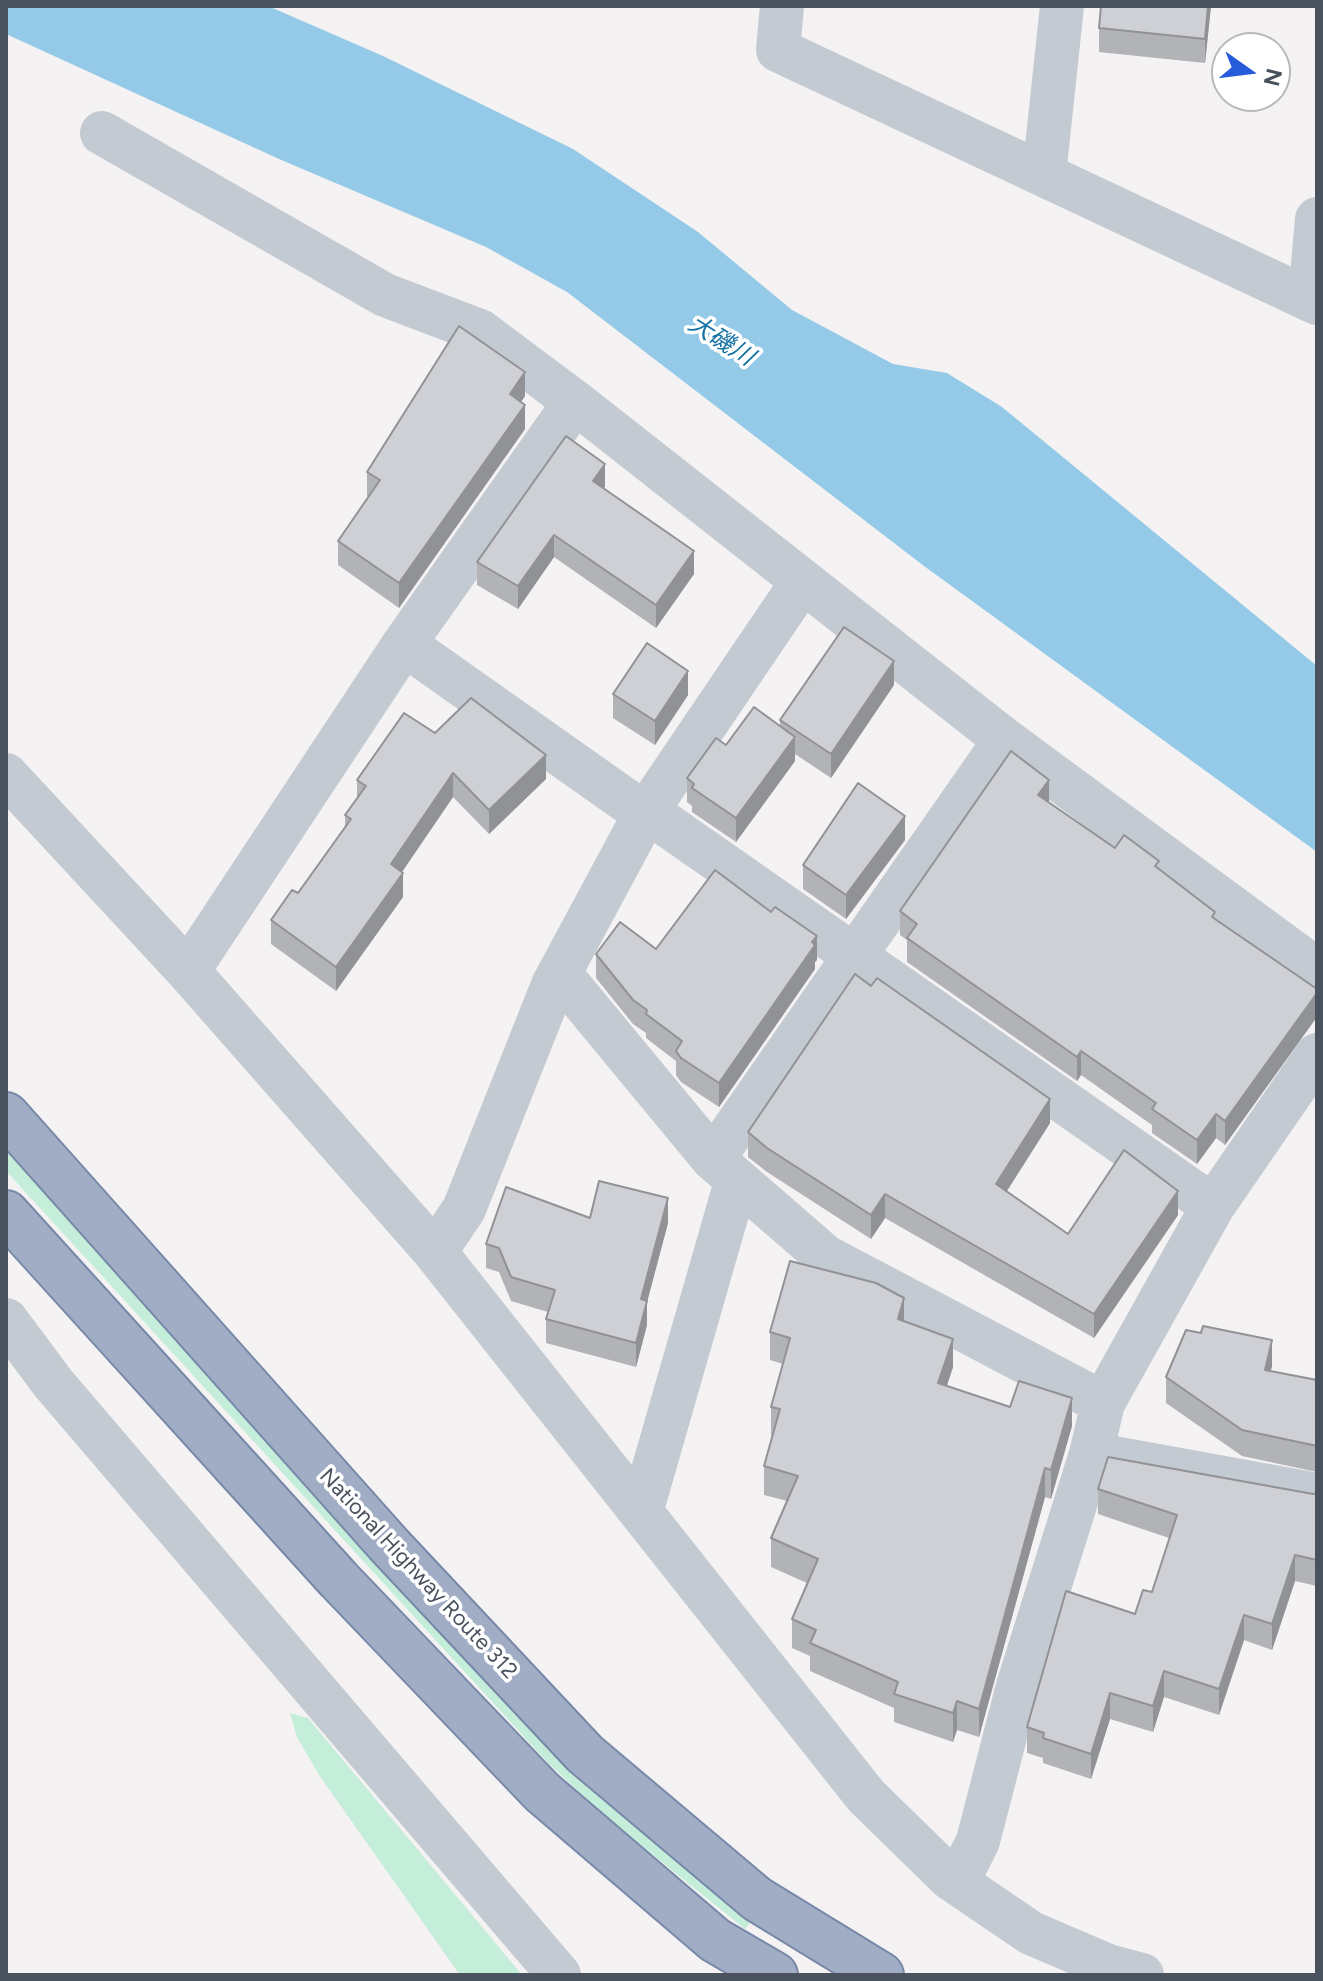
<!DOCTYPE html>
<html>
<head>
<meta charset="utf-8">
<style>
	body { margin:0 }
	#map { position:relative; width:1323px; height:1981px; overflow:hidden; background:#f4f2f2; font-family:Figtree,sans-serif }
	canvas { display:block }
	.frame { position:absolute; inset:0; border:8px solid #4a525e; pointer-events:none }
	.north { position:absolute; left:1211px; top:32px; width:80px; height:80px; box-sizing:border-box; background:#fff; border:2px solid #b7babf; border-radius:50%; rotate:104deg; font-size:22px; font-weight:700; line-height:32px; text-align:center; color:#4a525e }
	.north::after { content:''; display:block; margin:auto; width:28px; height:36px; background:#265bda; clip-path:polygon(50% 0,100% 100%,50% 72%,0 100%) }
</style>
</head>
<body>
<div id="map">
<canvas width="1323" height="1981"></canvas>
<div class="frame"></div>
<div class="north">N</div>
</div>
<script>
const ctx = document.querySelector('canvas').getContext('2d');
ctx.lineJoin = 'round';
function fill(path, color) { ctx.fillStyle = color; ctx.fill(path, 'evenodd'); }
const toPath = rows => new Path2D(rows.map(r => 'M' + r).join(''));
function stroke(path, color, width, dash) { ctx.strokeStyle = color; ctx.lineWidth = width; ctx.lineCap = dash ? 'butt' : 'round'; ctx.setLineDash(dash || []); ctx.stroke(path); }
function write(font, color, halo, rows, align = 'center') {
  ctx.font = font + ' Figtree,"Noto Sans JP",sans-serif'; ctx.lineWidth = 7; ctx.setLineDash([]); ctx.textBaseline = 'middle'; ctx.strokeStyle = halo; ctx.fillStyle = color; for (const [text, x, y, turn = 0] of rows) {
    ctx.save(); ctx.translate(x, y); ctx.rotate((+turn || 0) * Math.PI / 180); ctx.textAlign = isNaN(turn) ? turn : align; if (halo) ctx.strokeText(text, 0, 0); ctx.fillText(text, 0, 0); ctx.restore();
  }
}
fill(toPath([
	[6,1150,285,1453,757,1914,745,1929,606,1817,549,1764,6,1171],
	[290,1713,308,1718,522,1975,460,1975,319,1775,297,1737]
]), '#c4edda');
fill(toPath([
	[6,6,268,6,383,56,573,149,698,232,792,310,893,364,947,373,1002,407,1317,666,1317,852,924,566,567,292,486,247,279,159,6,34]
]), '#94cae7');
const trunk = toPath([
	[6,1115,390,1546,585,1754,757,1899,881,1975],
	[6,1213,339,1580,542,1792,715,1940,775,1975]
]);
stroke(trunk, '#7888a8', 48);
stroke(toPath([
	[782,6,778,50,1317,303],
	[102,133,385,295,480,331,575,402,1005,740,1317,970],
	[1044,175,1062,6],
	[1310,300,1317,219],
	[802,582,645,814,553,985,464,1209,435,1252,866,1796,950,1878],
	[404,644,645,814],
	[6,775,188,971,435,1252],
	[647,811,1213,1206],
	[188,971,404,644,575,402],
	[560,974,713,1159,826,1257,1103,1403],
	[713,1159,1005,740],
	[6,1320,53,1383,559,1975],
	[1091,1454,1317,1495],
	[642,1509,736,1182],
	[1142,1975,1108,1966,1031,1933,950,1878,967,1863,978,1841,1018,1686,1091,1454,1103,1403,1213,1206,1317,1055]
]), '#c3cad2', 44);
stroke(trunk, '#a0adc5', 44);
fill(toPath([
	[1101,6,1211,6,1205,63,1099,52,1099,28],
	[525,396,521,402,525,429,399,608,338,565,338,541,369,497,367,496,367,472],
	[605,487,603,488,694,574,656,628,554,557,518,609,477,585,477,562],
	[894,685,831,778,795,754,795,761,736,842,692,812,692,806,687,802,687,778,726,745,780,726,780,720],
	[613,694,688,695,655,745,613,718],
	[435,733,546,779,489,834,453,797,402,872,403,897,336,991,271,944,271,920,298,893,345,827,345,815,357,798,357,780],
	[1049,802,1115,848,1159,869,1215,919,1317,989,1225,1145,1216,1138,1197,1164,1152,1133,1152,1125,1081,1075,1077,1081,907,962,907,940,900,935,900,911],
	[905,840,846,919,803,889,803,865],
	[656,949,817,960,815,962,815,969,719,1107,681,1082,676,1075,676,1061,646,1038,646,1033,633,1024,596,978,596,954],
	[1050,1123,1007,1191,1068,1234,1178,1215,1094,1338,885,1218,871,1239,767,1172,748,1157,748,1132],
	[590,1218,668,1223,647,1302,647,1325,636,1367,546,1343,546,1319,548,1312,511,1301,499,1272,486,1268,486,1244],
	[904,1322,953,1367,947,1386,1072,1426,1051,1499,1045,1497,979,1737,957,1730,953,1742,894,1722,894,1708,810,1671,810,1656,792,1648,792,1619,807,1583,771,1567,771,1538,787,1501,764,1495,764,1466,772,1435,771,1435,771,1407,783,1364,770,1360,770,1332],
	[1272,1366,1270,1371,1317,1380,1317,1472,1242,1456,1166,1403,1166,1377],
	[1098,1489,1317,1493,1317,1586,1295,1581,1272,1650,1244,1640,1219,1715,1164,1697,1153,1732,1110,1719,1091,1779,1043,1763,1043,1758,1027,1753,1027,1727,1135,1614,1152,1592,1169,1538,1098,1514]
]), '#b2b3b7');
fill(toPath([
	[1208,6,1211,6,1205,63,1205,39],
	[525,372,525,396,510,418,510,394],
	[525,405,525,429,399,608,399,583],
	[605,464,605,487,593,504,593,481],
	[554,535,554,557,518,609,518,586],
	[694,551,694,574,656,628,656,605],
	[894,661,894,685,831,778,831,754],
	[688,671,688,695,655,745,655,721],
	[795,737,795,761,736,842,736,818],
	[546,755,546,779,489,834,489,810],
	[453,773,453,797,391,888,391,864],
	[1049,780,1049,804,1038,795],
	[905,816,905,840,846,919,846,895],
	[403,873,403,897,336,991,336,967],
	[817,936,817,960,815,962,815,969,719,1107,719,1083],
	[1317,993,1317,1017,1225,1145,1225,1121],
	[1081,1051,1081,1075,1077,1081,1077,1057],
	[1050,1099,1050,1123,996,1208,996,1184],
	[1216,1114,1216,1138,1197,1164,1197,1140],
	[1178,1191,1178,1215,1094,1338,1094,1314],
	[885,1194,885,1218,871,1239,871,1215],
	[668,1198,668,1223,647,1302,647,1325,636,1367,636,1343,641,1299],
	[904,1298,904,1326,898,1319],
	[953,1339,953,1367,938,1411,938,1383],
	[1272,1340,1272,1366,1265,1395,1265,1370],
	[1072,1398,1072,1426,1051,1499,1051,1470],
	[1045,1468,1045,1497,979,1737,979,1709],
	[1295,1555,1295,1581,1272,1650,1272,1624],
	[1244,1615,1244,1640,1219,1715,1219,1689],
	[1164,1671,1164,1697,1153,1732,1153,1706],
	[1110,1693,1110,1719,1091,1779,1091,1754],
	[957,1701,957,1730,953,1742,953,1713]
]), '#919295');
const building = toPath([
	[1101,6,1208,6,1205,39,1099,28,1101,6],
	[459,326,525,372,510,394,525,405,399,583,338,541,380,480,367,472,459,326],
	[566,436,605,464,593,481,694,551,656,605,554,535,518,586,477,562,566,436],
	[844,627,894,661,831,754,780,720,844,627],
	[647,643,688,671,655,721,613,694,647,643],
	[471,698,546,755,489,810,453,773,391,864,403,873,336,967,271,920,292,890,298,893,351,819,345,815,366,786,357,780,404,713,435,733,471,698],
	[754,707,795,737,736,818,692,788,694,784,687,778,716,738,726,745,754,707],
	[1011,751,1049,780,1038,795,1115,848,1124,835,1159,861,1155,866,1215,912,1212,917,1317,989,1317,993,1225,1121,1216,1114,1197,1140,1152,1109,1156,1103,1081,1051,1077,1057,907,938,917,924,900,911,1011,751],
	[858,783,905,816,846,895,803,865,858,783],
	[715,870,771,912,775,907,817,936,812,942,815,945,719,1083,681,1058,676,1051,682,1041,646,1014,647,1010,633,1000,596,954,620,922,656,949,715,870],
	[855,974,871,986,877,978,1050,1099,996,1184,1068,1234,1124,1150,1178,1191,1094,1314,885,1194,871,1215,767,1148,748,1132,855,974],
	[599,1181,668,1198,641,1299,647,1301,636,1343,546,1319,555,1290,511,1277,499,1248,486,1244,506,1187,590,1218,599,1181],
	[790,1261,876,1283,904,1298,898,1319,953,1339,938,1383,1010,1407,1019,1381,1072,1398,1051,1470,1045,1468,979,1709,957,1701,953,1713,894,1694,898,1682,810,1643,816,1630,792,1619,818,1559,771,1538,798,1476,764,1466,780,1409,771,1407,790,1338,770,1332,790,1261],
	[1203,1326,1272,1340,1265,1370,1317,1380,1317,1446,1242,1430,1166,1377,1186,1330,1201,1333,1203,1326],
	[1108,1457,1313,1494,1317,1493,1317,1560,1295,1555,1272,1624,1244,1615,1219,1689,1164,1671,1153,1706,1110,1693,1091,1754,1043,1738,1044,1733,1027,1727,1066,1591,1135,1614,1143,1590,1152,1592,1177,1515,1098,1489,1108,1457]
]);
fill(building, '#cfd0d5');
stroke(building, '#919295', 2);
write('22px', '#4a525e', '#fff', [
	["National Highway Route 312",418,1574,47]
]);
write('italic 24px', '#1673a5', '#fff', [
	["大磯川",721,341,32]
]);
</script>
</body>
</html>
